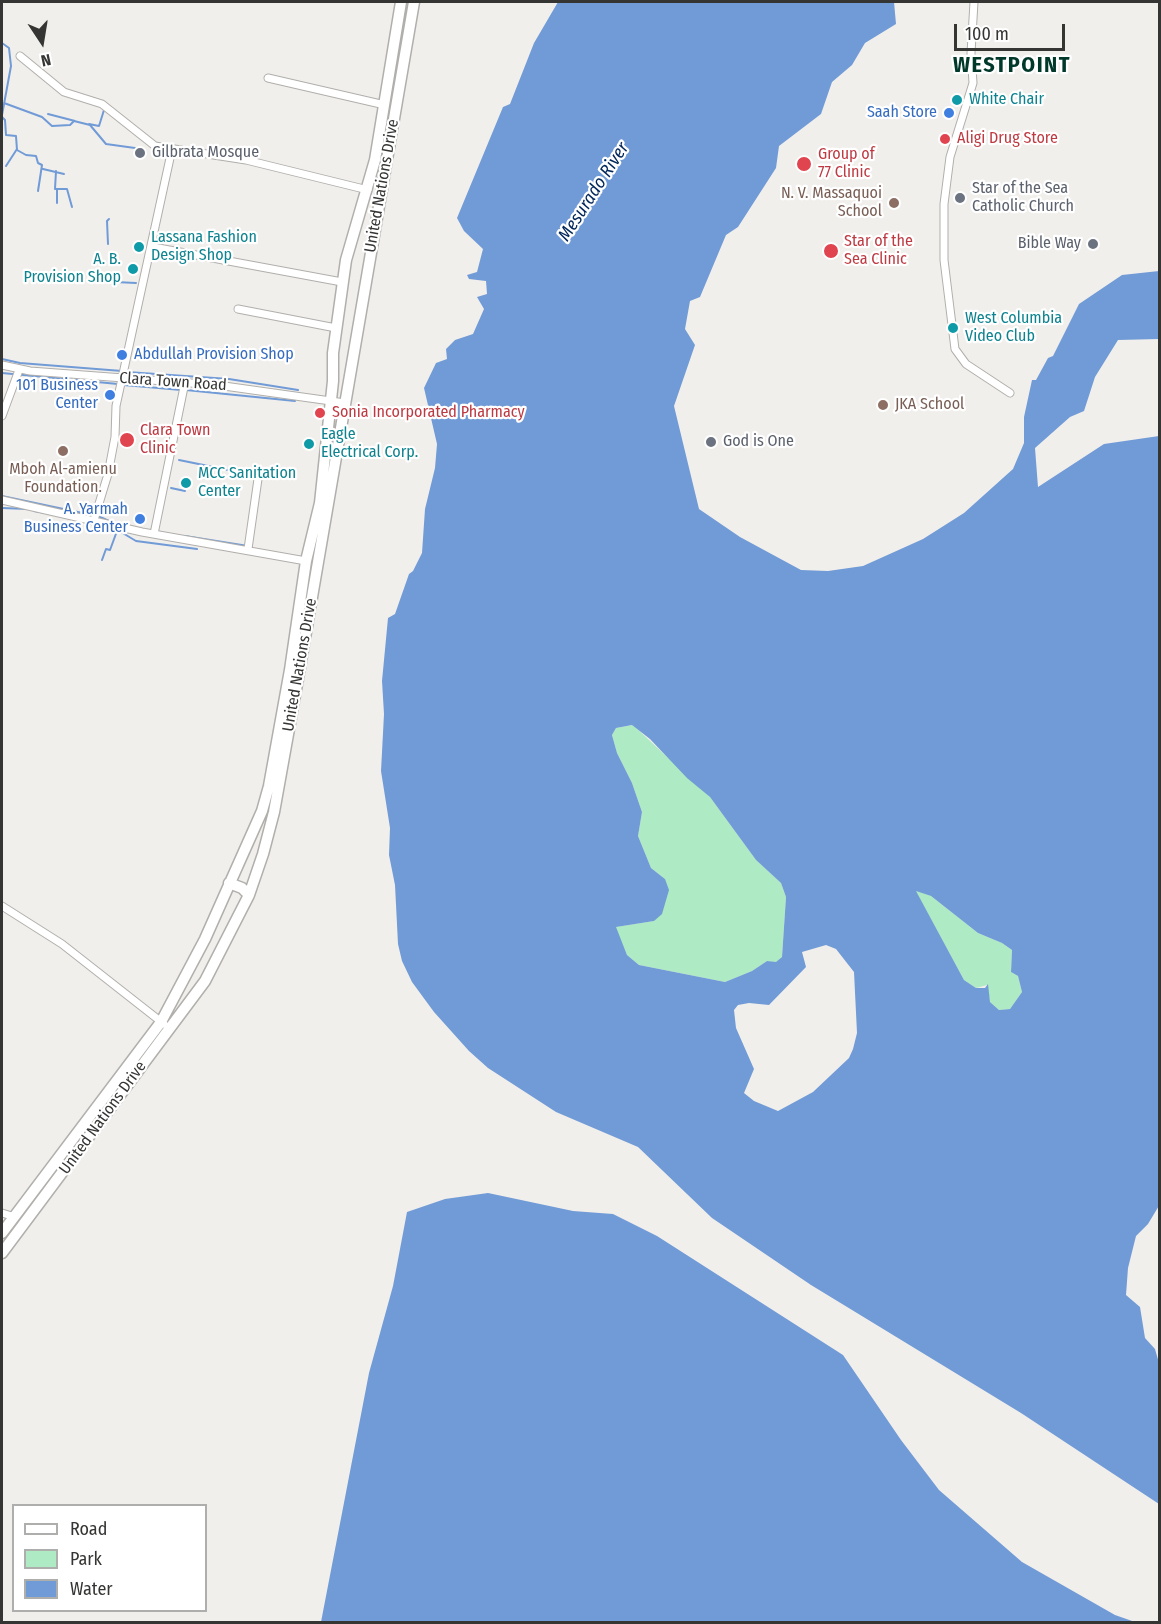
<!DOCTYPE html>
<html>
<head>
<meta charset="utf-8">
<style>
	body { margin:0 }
	#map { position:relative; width:1161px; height:1624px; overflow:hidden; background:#f1efec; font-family:"Fira Sans Condensed",sans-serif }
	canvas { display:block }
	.frame { position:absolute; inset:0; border:3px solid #353533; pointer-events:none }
	.legend { position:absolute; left:12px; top:1504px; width:195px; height:108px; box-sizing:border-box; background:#fff; border:2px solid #aeaead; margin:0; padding:8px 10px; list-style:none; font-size:18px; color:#353533 }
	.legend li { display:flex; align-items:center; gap:12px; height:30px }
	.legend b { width:30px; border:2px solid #aeaead }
	.north { position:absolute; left:12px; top:12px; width:60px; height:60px; -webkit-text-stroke:4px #fff; paint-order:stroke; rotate:168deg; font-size:16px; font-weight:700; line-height:24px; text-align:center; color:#353533 }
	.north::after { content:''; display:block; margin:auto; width:21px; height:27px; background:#353533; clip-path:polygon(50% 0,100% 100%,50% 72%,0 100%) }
	.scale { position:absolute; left:954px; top:24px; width:111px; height:27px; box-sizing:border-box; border:3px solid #353533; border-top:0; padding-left:8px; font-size:18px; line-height:21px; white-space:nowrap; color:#353533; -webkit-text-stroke:4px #fff; paint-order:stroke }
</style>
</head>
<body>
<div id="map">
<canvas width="1161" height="1624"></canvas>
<div class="frame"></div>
<ul class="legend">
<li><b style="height:8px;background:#fff"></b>Road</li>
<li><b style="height:16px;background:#aeeac3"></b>Park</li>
<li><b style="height:16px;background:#719bd6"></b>Water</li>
</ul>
<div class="north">N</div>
<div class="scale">100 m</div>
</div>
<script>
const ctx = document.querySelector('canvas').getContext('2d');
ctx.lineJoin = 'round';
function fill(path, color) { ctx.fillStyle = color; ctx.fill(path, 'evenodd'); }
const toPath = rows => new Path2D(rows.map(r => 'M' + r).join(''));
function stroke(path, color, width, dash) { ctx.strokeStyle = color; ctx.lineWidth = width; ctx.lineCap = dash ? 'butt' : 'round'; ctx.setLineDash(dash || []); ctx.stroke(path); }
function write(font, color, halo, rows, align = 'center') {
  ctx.font = font + ' "Fira Sans Condensed",sans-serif'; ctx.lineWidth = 4.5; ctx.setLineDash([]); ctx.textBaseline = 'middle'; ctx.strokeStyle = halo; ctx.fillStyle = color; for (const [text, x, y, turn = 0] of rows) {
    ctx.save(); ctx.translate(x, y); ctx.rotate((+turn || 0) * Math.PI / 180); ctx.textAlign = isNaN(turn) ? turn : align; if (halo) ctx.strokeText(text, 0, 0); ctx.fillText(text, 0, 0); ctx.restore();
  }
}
fill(toPath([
	[633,725,710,797,756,860,781,883,786,897,782,957,776,963,767,961,752,971,725,982,639,965,627,955,615,927,654,921,665,879,651,868,638,836,642,812,632,783,617,753,612,735,616,728],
	[915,890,931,896,978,933,1002,943,1012,950,1011,972,1018,976,1022,992,1010,1009,999,1010,990,1002,987,985,976,988,964,980]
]), '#aeeac3');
fill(toPath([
	[558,2,894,2,896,24,865,43,852,65,832,82,821,114,779,146,776,168,738,227,726,235,700,297,690,301,685,329,695,345,674,406,699,509,740,537,801,570,828,571,863,566,923,539,964,513,1013,469,1024,443,1024,417,1032,380,1036,380,1048,358,1053,356,1079,304,1122,275,1159,271,1159,339,1118,340,1095,377,1084,411,1070,417,1035,448,1038,487,1104,444,1159,436,1160,1204,1148,1224,1136,1236,1128,1268,1126,1295,1140,1307,1145,1338,1155,1349,1159,1363,1159,1504,1021,1413,811,1285,712,1218,638,1147,556,1112,488,1068,469,1051,434,1012,412,982,402,961,398,944,395,885,389,855,390,828,381,771,384,714,382,681,388,618,395,614,409,574,413,571,422,553,425,509,435,468,437,444,424,388,436,363,447,359,446,349,455,340,473,334,484,309,477,297,487,294,486,281,469,279,467,275,477,272,483,249,464,231,457,218,503,107,510,104,534,43],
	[632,725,650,739,687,778,710,797,756,860,781,883,786,897,782,957,776,962,767,961,752,971,725,982,639,965,627,955,616,927,654,921,662,914,669,890,665,879,651,868,638,836,642,812,632,783,617,753,612,735,616,728],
	[916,891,931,896,978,933,1002,943,1012,950,1011,972,1018,976,1022,992,1010,1009,999,1010,990,1002,988,984,985,988,976,988,964,980],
	[826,945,836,949,854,972,857,1033,853,1049,849,1058,813,1092,778,1111,754,1101,744,1093,754,1069,736,1028,734,1010,738,1005,749,1003,769,1005,806,967,802,952],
	[488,1193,573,1211,613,1214,657,1236,843,1355,901,1440,939,1490,1022,1562,1115,1615,1135,1622,321,1622,369,1373,393,1286,407,1212,445,1199]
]), '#719bd6');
stroke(toPath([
	[2,43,9,48,11,66,2,115],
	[4,103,42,117,52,126,70,125,74,121,90,125,106,144,135,148],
	[48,114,75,121],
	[2,117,5,120,6,135,16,136,17,150,26,155,36,156,38,163,42,165,38,191],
	[89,124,99,126,104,110],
	[6,166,17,149],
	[43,169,64,174],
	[56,171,55,189,67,189,72,207],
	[57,203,57,189],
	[108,244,107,221,109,219],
	[106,278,115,282,136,283],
	[2,359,20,363,122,371],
	[127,372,229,379,298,390],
	[2,373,118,384],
	[124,385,181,390],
	[186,390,295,401],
	[179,460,233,471],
	[171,488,185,491],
	[2,496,92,515],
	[2,508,28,509],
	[34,511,46,513],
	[98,516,109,521],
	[116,529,136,541,197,549],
	[185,536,248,546],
	[102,560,106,549,110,550,117,531]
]), '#719bd6', 2);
const minor = toPath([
	[974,2,971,53,973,83,950,157,944,204,944,260,955,349,966,364,1010,393],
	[20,56,64,92,102,104,155,146,246,160,368,190],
	[268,78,385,105],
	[153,247,342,282],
	[238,309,336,328],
	[2,365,30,371,217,385,345,403],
	[2,416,19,370],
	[2,500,142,532,306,561],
	[94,520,108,474,115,437,116,406,172,149],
	[154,534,185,382],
	[248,549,258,479],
	[2,906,62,944,164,1024],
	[2,1213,15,1217]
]);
const trunk = toPath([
	[229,883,242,888,249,895],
	[2,1233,161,1022,205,939,262,811,269,786,290,670,306,561,320,503,333,381,333,353,346,260,375,160,401,2],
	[2,1253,205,981,249,895,263,854,274,812,299,673,414,2]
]);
stroke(minor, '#b1afac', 9);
stroke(trunk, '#b1afac', 13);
stroke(minor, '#fff', 7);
stroke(trunk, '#fff', 10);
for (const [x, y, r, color] of [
	[957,100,6,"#0f9aa8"],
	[949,113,6,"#3f7fe0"],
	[945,139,6,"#e0444e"],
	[140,153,6,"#6b7280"],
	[804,164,8,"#e0444e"],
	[960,198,6,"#6b7280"],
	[894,203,6,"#8d6e63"],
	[1093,244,6,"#6b7280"],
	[139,247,6,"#0f9aa8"],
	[831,251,8,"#e0444e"],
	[133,269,6,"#0f9aa8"],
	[953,328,6,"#0f9aa8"],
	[122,355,6,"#3f7fe0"],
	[110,395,6,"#3f7fe0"],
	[883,405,6,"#8d6e63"],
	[320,413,6,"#e0444e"],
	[127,440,8,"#e0444e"],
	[711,442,6,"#6b7280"],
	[309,444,6,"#0f9aa8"],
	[63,451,6,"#8d6e63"],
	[186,483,6,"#0f9aa8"],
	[140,519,6,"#3f7fe0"]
]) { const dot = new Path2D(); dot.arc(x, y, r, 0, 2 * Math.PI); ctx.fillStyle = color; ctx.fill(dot); stroke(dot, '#fff', 2); }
write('16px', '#0d838f', '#fff', [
	["White Chair",969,100],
	["Lassana Fashion",151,238],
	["Design Shop",151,256],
	["A. B.",121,260,"right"],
	["Provision Shop",121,278,"right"],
	["West Columbia",965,319],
	["Video Club",965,337],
	["Eagle",321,435],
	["Electrical Corp.",321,453],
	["MCC Sanitation",198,474],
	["Center",198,492]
], 'left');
write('16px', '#366cbe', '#fff', [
	["Saah Store",937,113],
	["Abdullah Provision Shop",134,355,"left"],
	["101 Business",98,386],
	["Center",98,404],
	["A. Yarmah",128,510],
	["Business Center",128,528]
], 'right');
write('16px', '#be3a42', '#fff', [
	["Aligi Drug Store",957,139],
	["Group of",818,155],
	["77 Clinic",818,173],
	["Star of the",844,242],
	["Sea Clinic",844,260],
	["Sonia Incorporated Pharmacy",332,413],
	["Clara Town",140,431],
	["Clinic",140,449]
], 'left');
write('16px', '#5b616d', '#fff', [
	["Gilbrata Mosque",152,153],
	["Star of the Sea",972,189],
	["Catholic Church",972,207],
	["Bible Way",1081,244,"right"],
	["God is One",723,442]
], 'left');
write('16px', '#353533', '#fff', [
	["United Nations Drive",382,186,-80],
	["Clara Town Road",173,382,4],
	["United Nations Drive",300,665,-80],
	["United Nations Drive",103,1118,-54]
]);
write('16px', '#785e54', '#fff', [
	["N. V. Massaquoi",882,194],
	["School",882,212],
	["JKA School",895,405,"left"],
	["Mboh Al-amienu",63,470,"center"],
	["Foundation.",63,488,"center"]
], 'right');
write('italic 18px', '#00265a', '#fff', [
	["Mesurado River",594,192,-57]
]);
ctx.letterSpacing = '1.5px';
write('bold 22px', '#00382a', '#fff', [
	["WESTPOINT",1012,66]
]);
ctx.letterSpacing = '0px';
</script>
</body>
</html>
